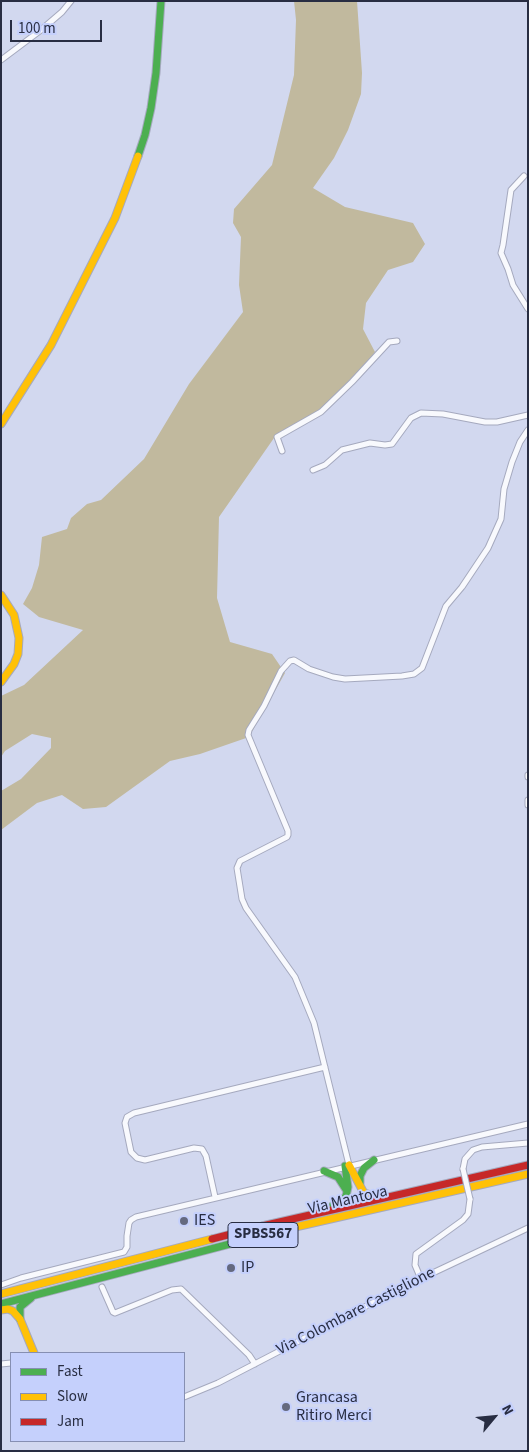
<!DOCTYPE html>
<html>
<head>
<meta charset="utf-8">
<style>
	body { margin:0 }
	#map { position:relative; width:529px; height:1452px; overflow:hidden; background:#d2d8ef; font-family:"Source Sans 3",sans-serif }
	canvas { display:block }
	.frame { position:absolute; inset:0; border:2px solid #282d42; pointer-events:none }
	.legend { position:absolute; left:10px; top:1352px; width:175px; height:90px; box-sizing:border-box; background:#c5d0fc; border:1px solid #868fb2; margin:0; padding:6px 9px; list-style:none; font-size:15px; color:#282d42 }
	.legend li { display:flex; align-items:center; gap:10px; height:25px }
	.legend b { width:25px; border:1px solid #868fb2 }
	.north { position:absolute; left:469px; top:1392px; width:50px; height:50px; -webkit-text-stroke:4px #c5d0fc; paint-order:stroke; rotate:62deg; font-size:14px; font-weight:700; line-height:20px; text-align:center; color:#282d42 }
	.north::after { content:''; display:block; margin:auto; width:18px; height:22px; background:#282d42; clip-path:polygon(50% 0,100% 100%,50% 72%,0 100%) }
	.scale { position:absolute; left:10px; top:20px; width:92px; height:22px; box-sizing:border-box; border:2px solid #282d42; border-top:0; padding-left:6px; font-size:15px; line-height:18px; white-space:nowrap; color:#282d42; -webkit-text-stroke:4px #c5d0fc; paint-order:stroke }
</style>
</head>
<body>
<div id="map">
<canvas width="529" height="1452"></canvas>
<div class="frame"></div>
<ul class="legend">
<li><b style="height:6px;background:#4caf50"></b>Fast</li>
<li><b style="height:6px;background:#ffc107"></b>Slow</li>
<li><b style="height:6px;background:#c62828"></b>Jam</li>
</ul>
<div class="north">N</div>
<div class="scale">100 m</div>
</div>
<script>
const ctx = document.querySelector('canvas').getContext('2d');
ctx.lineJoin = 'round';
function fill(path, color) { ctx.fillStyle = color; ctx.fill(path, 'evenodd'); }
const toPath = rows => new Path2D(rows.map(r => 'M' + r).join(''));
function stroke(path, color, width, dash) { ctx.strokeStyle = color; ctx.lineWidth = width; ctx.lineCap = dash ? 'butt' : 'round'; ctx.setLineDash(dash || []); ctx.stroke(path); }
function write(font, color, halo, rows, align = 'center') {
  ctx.font = font + ' "Source Sans 3",sans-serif'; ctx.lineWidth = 4; ctx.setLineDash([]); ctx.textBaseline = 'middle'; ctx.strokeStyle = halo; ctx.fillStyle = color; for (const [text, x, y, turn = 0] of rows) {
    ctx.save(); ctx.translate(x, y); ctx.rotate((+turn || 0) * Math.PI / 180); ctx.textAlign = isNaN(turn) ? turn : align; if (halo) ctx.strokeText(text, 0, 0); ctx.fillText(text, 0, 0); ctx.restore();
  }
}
fill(toPath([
	[294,1,357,1,362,73,361,94,348,130,334,158,313,188,345,207,413,223,425,244,413,262,388,270,366,303,363,329,375,352,363,369,323,409,274,438,219,517,217,598,230,642,272,654,285,673,249,737,200,754,170,761,106,807,83,809,62,795,37,803,1,830,1,791,21,779,51,748,51,738,32,734,5,751,1,757,1,696,24,685,83,630,39,617,23,604,32,588,39,565,42,537,67,529,71,518,87,504,101,500,144,459,189,384,243,312,239,285,241,237,233,223,234,209,272,165,294,75,296,20]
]), '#c1b99e');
const street = toPath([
	[1,60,41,30,62,12,71,1],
	[524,176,511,190,503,245,501,253,508,269,513,285,528,309],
	[282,451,277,437,321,412,352,382,389,342,397,341],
	[313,470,325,465,342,450,370,443,385,445,392,444,411,418,421,413,443,414,485,422,497,422,528,415],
	[528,775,528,777],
	[528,800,528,805],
	[349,1165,314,1023,295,977,246,908,242,899,237,868,240,861,287,837,288,835,288,831,248,735,249,730,264,706,281,671,290,661,294,660,309,669,333,677,345,679,402,676,414,674,422,668,446,606,462,587,488,548,501,519,504,489,512,462,520,442,528,430],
	[463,1169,465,1159,473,1150,482,1147,528,1143],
	[215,1197,206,1156,202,1149,194,1148,145,1160,137,1158,131,1152,125,1123,127,1117,134,1113,325,1067],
	[421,1279,415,1265,416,1254,463,1220,468,1214,470,1199],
	[1,1285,21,1278,124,1252,127,1247,127,1236,129,1223,131,1220,136,1217,528,1124],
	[102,1287,113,1312,115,1313,172,1290,181,1289,249,1355,255,1364],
	[1,1364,11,1363],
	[184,1397,218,1383,403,1287,528,1228]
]);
const fast = toPath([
	[138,156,145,135,151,108,156,73,161,1],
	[324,1171,338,1177,347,1191],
	[360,1183,360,1176,364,1168,374,1160],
	[333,1205,339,1204,346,1196,348,1187,345,1166],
	[1,1304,291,1228],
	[20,1319,20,1307,31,1298]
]);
const slow = toPath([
	[1,424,51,345,115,218,138,156],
	[1,595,14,615,19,638,18,654,14,664,1,682],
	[349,1165,364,1193,379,1197],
	[291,1228,528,1174],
	[1,1294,212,1239],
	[1,1310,8,1309,13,1311,20,1319,34,1353]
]);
const jam = toPath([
	[212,1239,262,1226,528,1165]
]);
stroke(street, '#a5a9be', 7);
stroke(fast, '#a5a9be', 9);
stroke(slow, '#a5a9be', 9);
stroke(jam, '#a5a9be', 9);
stroke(street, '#f8f9fd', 5);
stroke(fast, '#4caf50', 7);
stroke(slow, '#ffc107', 7);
stroke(jam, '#c62828', 7);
const streetBridge = toPath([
	[463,1169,470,1199]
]);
stroke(streetBridge, '#a5a9be', 7, []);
stroke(streetBridge, '#f8f9fd', 5);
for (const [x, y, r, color] of [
	[184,1221,5,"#64697f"],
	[231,1268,5,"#64697f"],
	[286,1407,5,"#64697f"]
]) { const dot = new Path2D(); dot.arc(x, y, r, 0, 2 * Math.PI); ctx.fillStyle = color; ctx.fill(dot); stroke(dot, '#c5d0fc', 2); }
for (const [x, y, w] of [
	[263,1235,70]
]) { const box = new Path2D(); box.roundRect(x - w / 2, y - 12.5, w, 25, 4); ctx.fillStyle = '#c5d0fc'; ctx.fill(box); stroke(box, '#282d42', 1); }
write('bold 15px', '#282d42', null, [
	["SPBS567",263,1235]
]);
write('16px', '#282d42', '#c5d0fc', [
	["Via Mantova",348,1201,-13],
	["Via Colombare Castiglione",356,1312,-27]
]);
write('16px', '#282d42', '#c5d0fc', [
	["IES",194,1221],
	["IP",241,1268],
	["Grancasa",296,1398],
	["Ritiro Merci",296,1416]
], 'left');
</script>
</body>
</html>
